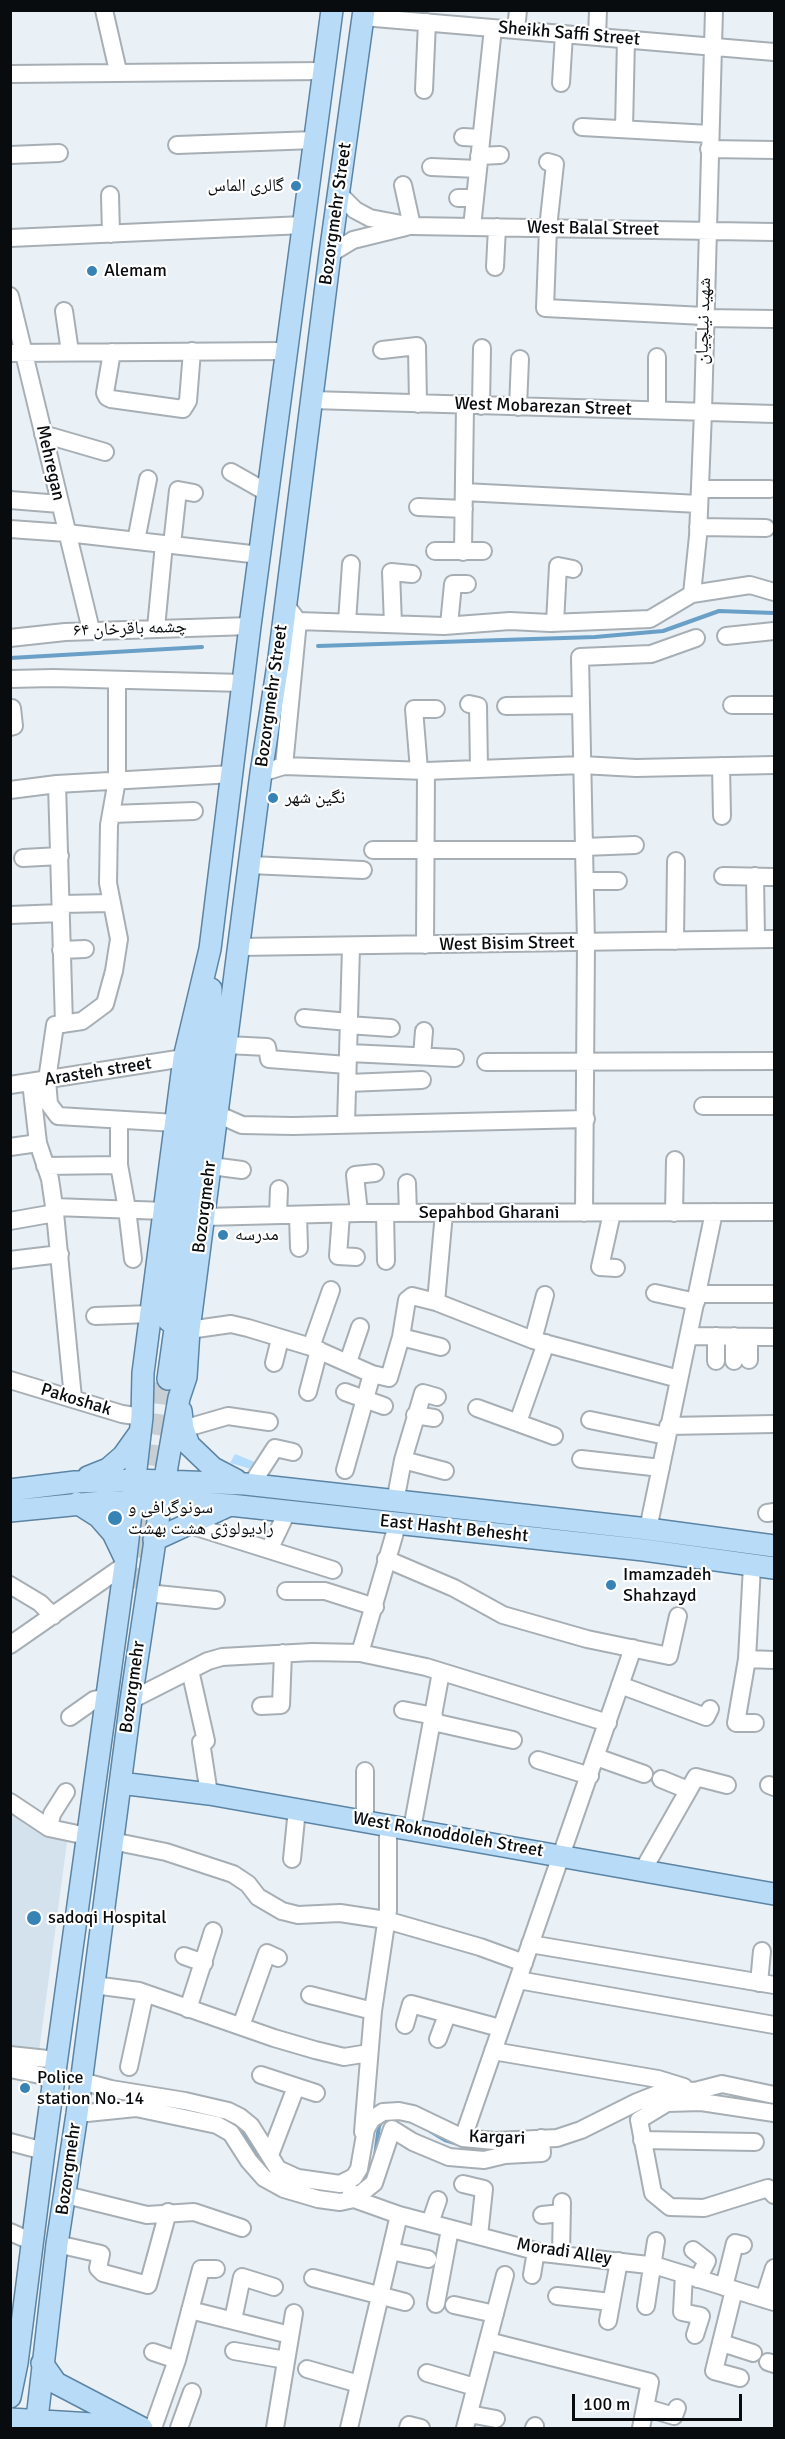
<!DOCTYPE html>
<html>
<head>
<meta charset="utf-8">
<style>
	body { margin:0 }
	#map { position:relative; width:785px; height:2439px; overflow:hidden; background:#e9f1f7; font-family:Signika,sans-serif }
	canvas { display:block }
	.frame { position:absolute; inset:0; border:12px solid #090c0e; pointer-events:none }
	.scale { position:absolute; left:572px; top:2394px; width:170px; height:27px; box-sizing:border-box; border:3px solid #090c0e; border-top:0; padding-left:8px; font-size:18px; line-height:21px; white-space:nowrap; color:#090c0e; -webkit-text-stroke:4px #fff; paint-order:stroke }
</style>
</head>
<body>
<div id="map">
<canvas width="785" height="2439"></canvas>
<div class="frame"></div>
<div class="scale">100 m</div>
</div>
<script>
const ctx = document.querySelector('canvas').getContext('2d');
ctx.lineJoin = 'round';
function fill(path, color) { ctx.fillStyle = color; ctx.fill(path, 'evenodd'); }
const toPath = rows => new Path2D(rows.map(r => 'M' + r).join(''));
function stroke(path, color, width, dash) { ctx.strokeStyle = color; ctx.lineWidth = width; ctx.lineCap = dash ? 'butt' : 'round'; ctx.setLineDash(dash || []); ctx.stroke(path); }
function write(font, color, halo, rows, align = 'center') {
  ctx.font = font + ' Signika,"Noto Naskh Arabic",sans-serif'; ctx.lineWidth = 4.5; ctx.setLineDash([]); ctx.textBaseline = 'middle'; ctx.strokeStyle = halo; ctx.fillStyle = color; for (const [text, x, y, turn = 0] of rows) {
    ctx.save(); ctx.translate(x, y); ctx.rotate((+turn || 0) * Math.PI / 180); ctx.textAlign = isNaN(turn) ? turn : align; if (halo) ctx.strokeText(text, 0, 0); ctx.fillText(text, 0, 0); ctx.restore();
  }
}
fill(toPath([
	[10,1812,67,1842,39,2052,11,2050]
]), '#d4e2ed');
fill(toPath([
	[235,1454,262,1465,258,1471,230,1463]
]), '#b4dcfc');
stroke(toPath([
	[318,646,595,637,663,631,719,611,774,613],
	[10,658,202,647],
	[218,2117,231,2122,241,2132,258,2157,272,2173],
	[430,2131,445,2140,458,2144],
	[465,2146,496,2150],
	[375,2156,379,2126,383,2120],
	[361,2178,372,2166],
	[309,2188,341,2192,345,2189]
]), '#6a9fc8', 4);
stroke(toPath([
	[132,1588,162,1378]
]), '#c7cfd4', 21, [21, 10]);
const minor = toPath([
	[104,10,118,71],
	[363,17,774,52],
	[516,30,518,10],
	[597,37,598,10],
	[10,74,323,71],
	[561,83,564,34],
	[424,90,427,22],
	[582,127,710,134],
	[624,129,626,39],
	[463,137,481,138],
	[177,145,315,140],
	[709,149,774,150],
	[10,155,59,153],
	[479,156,500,155],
	[548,162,555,164,548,228,545,308,704,316],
	[431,167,478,169],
	[403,185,412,226],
	[338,193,355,210,370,218,412,226,774,232],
	[110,195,111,234],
	[458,198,475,198],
	[472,227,493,28],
	[10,238,304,225],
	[330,254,353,240,406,227],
	[495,267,497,227],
	[10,296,91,630],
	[64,311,70,352],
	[704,318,774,319],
	[382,350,417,346,418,404],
	[112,352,105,393,107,397,111,399,183,409,188,401,192,351],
	[10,353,286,351],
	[312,400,774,414],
	[481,406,482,348],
	[518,407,520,359],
	[657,410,657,357],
	[43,434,105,452],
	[231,472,268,493],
	[700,489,770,489],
	[464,492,699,504],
	[10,500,60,504],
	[418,507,464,509],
	[698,527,766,528],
	[10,529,67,533,260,555],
	[136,541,148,479],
	[172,545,178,490,194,493],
	[435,551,483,551],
	[463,552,465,405],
	[692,594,698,536,703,412,714,10],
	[285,604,298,621,444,626,510,621,550,623,650,619,692,594,750,585,774,592],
	[347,622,351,564],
	[555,623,558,566,573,569],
	[393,624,391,572,412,574],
	[449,625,453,584,467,584],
	[156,628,164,544],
	[726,636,774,631],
	[10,638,65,632,250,626],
	[10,679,53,678,243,683],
	[117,680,117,780,109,825,108,883,119,939,114,971,105,1004,82,1021,55,1025,47,1080,49,1104,58,1116,176,1123],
	[469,704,478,706,479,769],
	[732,705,774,705],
	[506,706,581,705],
	[10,727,14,726,12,708],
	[284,766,298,621],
	[721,766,722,816],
	[419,770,414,709,436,709],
	[261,773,284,766,426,771,582,765,636,768,774,765],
	[57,784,64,1024],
	[10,790,57,784,233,774],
	[111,814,194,811],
	[584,847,635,845],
	[373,850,584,850],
	[23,858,60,856],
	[250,865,363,870],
	[723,876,774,877],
	[755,876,756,939],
	[585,881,618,881],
	[61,904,112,903],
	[10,915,61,913],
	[675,941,676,861],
	[425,945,426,771],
	[239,947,774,939],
	[61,950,85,949],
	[304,1018,349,1022],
	[348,1025,391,1028],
	[227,1045,267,1047,269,1059,347,1065],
	[349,1053,455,1058],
	[422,1056,424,1031],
	[486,1062,774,1061],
	[31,1082,38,1143,50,1179,55,1213,73,1398],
	[348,1083,422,1080],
	[10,1085,184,1058],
	[703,1106,774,1106],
	[217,1114,242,1125,293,1126,586,1119],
	[119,1120,119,1165,127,1209,133,1259],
	[346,1124,351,947],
	[10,1147,38,1143],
	[45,1166,119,1165],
	[211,1166,242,1170],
	[407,1183,408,1213],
	[54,1207,165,1211],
	[359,1213,355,1175,375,1173],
	[385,1213,386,1261],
	[584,1213,586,943,580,657,651,654,696,638],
	[612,1213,600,1267,616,1268],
	[674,1213,675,1160],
	[341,1214,338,1256,356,1257],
	[278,1215,279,1189],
	[298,1215,299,1248],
	[204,1217,359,1213,774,1212],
	[10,1221,55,1213],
	[10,1260,60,1254],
	[655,1293,696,1302],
	[698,1294,774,1294],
	[436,1302,444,1213],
	[95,1316,151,1314],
	[189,1330,231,1324,248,1328,311,1347,372,1374,389,1378,401,1337,407,1300,412,1296,436,1302,533,1340,679,1379],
	[689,1336,774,1337],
	[401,1337,441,1347],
	[533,1340,545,1295],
	[311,1347,331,1290],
	[749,1360,749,1337],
	[716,1361,716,1336],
	[734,1361,734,1336],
	[348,1362,360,1327],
	[274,1363,280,1339],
	[10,1380,122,1414,142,1417],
	[308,1392,319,1350],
	[345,1392,384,1406],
	[477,1408,554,1436],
	[415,1415,434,1418],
	[590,1420,666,1436],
	[518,1422,546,1343],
	[668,1426,774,1424],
	[183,1429,228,1416,269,1422],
	[581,1459,661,1468],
	[403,1460,445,1471],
	[345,1470,372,1374],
	[251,1485,275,1448,293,1452],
	[395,1502,403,1460,423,1393,437,1397],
	[767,1513,774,1512],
	[190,1525,333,1570],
	[648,1529,714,1212],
	[270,1548,288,1510],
	[386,1559,454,1588,503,1615,587,1639,669,1656,678,1616],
	[752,1566,747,1659,736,1723,755,1723],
	[10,1585,40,1603,53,1616],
	[286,1591,325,1591,375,1607],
	[147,1593,216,1600],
	[10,1645,125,1565],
	[360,1653,398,1522],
	[747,1659,774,1660],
	[190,1670,206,1741,201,1742,209,1794],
	[620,1685,706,1717,710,1709],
	[131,1700,208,1661,222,1657,312,1652,360,1653,426,1667,608,1723],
	[261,1706,281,1705,283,1653],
	[403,1710,434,1716],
	[70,1717,94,1700,106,1697],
	[433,1722,513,1740],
	[596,1757,644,1774],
	[538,1760,590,1776],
	[365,1771,365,1821],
	[661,1779,688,1790],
	[769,1785,774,1787],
	[10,1802,49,1828,87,1836],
	[49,1828,52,1814,66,1792],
	[412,1829,441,1672],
	[112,1841,166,1852,233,1874,248,1884,258,1897,282,1911,298,1915,340,1913,386,1920,480,1947,524,1963],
	[292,1859,297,1809],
	[643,1870,696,1777,727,1785],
	[530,1944,774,1985],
	[184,1956,204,1963],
	[518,1980,774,2025],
	[759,1983,762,1951],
	[94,1985,139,1991,274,2038,315,2050,344,2057,369,2053],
	[310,1995,373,2011],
	[188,2009,213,1931],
	[405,2025,411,2004,500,2028],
	[241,2026,267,1953,278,1958],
	[438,2039,447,2015],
	[493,2051,658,2079,684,2087],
	[10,2055,57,2060],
	[129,2067,145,1993],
	[10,2069,45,2076,53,2086],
	[261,2075,316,2093],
	[81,2081,111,2089,185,2101,228,2111,240,2117,251,2126,278,2169,298,2178,340,2184,354,2177,359,2169,366,2129,372,2119,383,2112,399,2111,413,2114,463,2138,495,2141,557,2138,581,2130,637,2102,670,2089,695,2091,722,2084,774,2095],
	[774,2113,701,2102,667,2103,639,2120,653,2193,670,2207,704,2208,768,2188,774,2195],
	[77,2114,136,2108,217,2125,231,2133,249,2161,264,2178,284,2189,318,2199,340,2202,354,2199,374,2183,392,2129,413,2142,449,2157,484,2160,505,2155,542,2153,541,2138],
	[363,2132,373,2011,388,1910,388,1825],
	[463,2138,633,1648],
	[642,2140,755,2142],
	[10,2142,44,2151],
	[270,2155,296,2087],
	[463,2184,484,2189,479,2236],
	[351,2192,354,2199,399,2215,543,2253,657,2266,774,2302],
	[66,2195,147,2215,194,2212,242,2228],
	[542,2215,562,2213],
	[430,2223,438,2200],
	[10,2232,33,2242],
	[57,2244,101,2254,98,2268,103,2273,148,2285,168,2212],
	[693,2250,707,2261,698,2279],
	[391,2251,428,2259],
	[561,2255,562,2202],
	[684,2274,682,2312,701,2316,695,2335],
	[532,2275,536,2251],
	[313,2278,405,2302],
	[724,2287,735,2243,743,2245],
	[734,2290,714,2371,740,2378],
	[557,2296,611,2302],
	[764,2299,774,2268],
	[436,2304,450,2229],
	[454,2305,495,2314],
	[646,2306,656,2241],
	[190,2310,290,2335],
	[233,2320,242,2277,274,2287],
	[608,2321,619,2261],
	[488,2341,650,2382,641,2428],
	[722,2343,753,2353],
	[234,2351,286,2360],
	[153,2352,177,2360],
	[768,2362,774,2364],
	[307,2369,359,2384],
	[427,2373,475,2387],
	[647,2408,674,2416,677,2408],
	[469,2414,496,2419],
	[153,2428,177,2360,201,2269,216,2269],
	[179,2428,192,2392],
	[275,2428,294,2313],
	[349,2428,399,2215],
	[408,2428,409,2425,421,2428],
	[465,2428,505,2275],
	[534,2428,535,2426]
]);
const major = toPath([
	[169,1321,211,1003,211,989],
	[168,1379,178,1308],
	[181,1411,183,1429,189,1445,213,1468,236,1480],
	[88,1477,108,1469,123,1456,138,1435],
	[10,1490,75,1482,134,1480,245,1484,648,1529,774,1546],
	[77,1503,99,1517,113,1533,125,1558],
	[10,1511,102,1502,161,1501,230,1505,644,1550,774,1568],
	[154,1540,230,1505],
	[120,1783,209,1794,774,1894],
	[42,2363,56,2383,142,2428],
	[10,2397,17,2363,44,2151,125,1565,142,1417,143,1373,184,1058,210,949,250,626,332,10],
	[10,2419,109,2425,126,2428],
	[36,2428,57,2244,77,2114,131,1700,161,1501,179,1398,186,1377,189,1330,261,773,279,658,330,254,364,10]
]);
stroke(minor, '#a7afb5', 20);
stroke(major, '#5c84a4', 24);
stroke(minor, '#fff', 16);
stroke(major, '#b8dcf8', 21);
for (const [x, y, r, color] of [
	[296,186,6,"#3883b6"],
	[92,271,6,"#3883b6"],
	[273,798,6,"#3883b6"],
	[223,1235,6,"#3883b6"],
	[115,1518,8,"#3883b6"],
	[611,1585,6,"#3883b6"],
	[34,1918,8,"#3883b6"],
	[25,2088,6,"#3883b6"]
]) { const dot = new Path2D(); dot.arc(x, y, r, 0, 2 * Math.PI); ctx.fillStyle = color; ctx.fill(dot); stroke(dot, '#fff', 2); }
write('18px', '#090c0e', '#fff', [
	["Sheikh Saffi Street",569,34,5],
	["Bozorgmehr Street",336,214,-82],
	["West Balal Street",593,229,1],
	["شهید نیلچیان",704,321,-88],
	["West Mobarezan Street",543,407,2],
	["Mehregan",50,463,77],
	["چشمه باقرخان ۶۴",130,629,-2],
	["Bozorgmehr Street",272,696,-82],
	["West Bisim Street",507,944,-1],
	["Arasteh street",98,1072,-9],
	["Bozorgmehr",205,1207,-83],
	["Sepahbod Gharani",489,1213],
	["Pakoshak",76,1400,17],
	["East Hasht Behesht",454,1529,6],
	["Bozorgmehr",133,1687,-82],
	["West Roknoddoleh Street",448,1835,10],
	["Kargari",497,2138,2],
	["Bozorgmehr",69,2169,-82],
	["Moradi Alley",564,2252,9]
]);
write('18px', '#090c0e', '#fff', [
	["گالری الماس",284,186,"right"],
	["Alemam",104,271],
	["نگین شهر",285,798],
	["مدرسه",235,1235],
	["سونوگرافی و",128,1508],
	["رادیولوژی هشت بهشت",128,1529],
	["Imamzadeh",623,1575],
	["Shahzayd",623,1596],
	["sadoqi Hospital",48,1918],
	["Police",37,2078],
	["station No. 14",37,2099]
], 'left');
</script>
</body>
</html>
